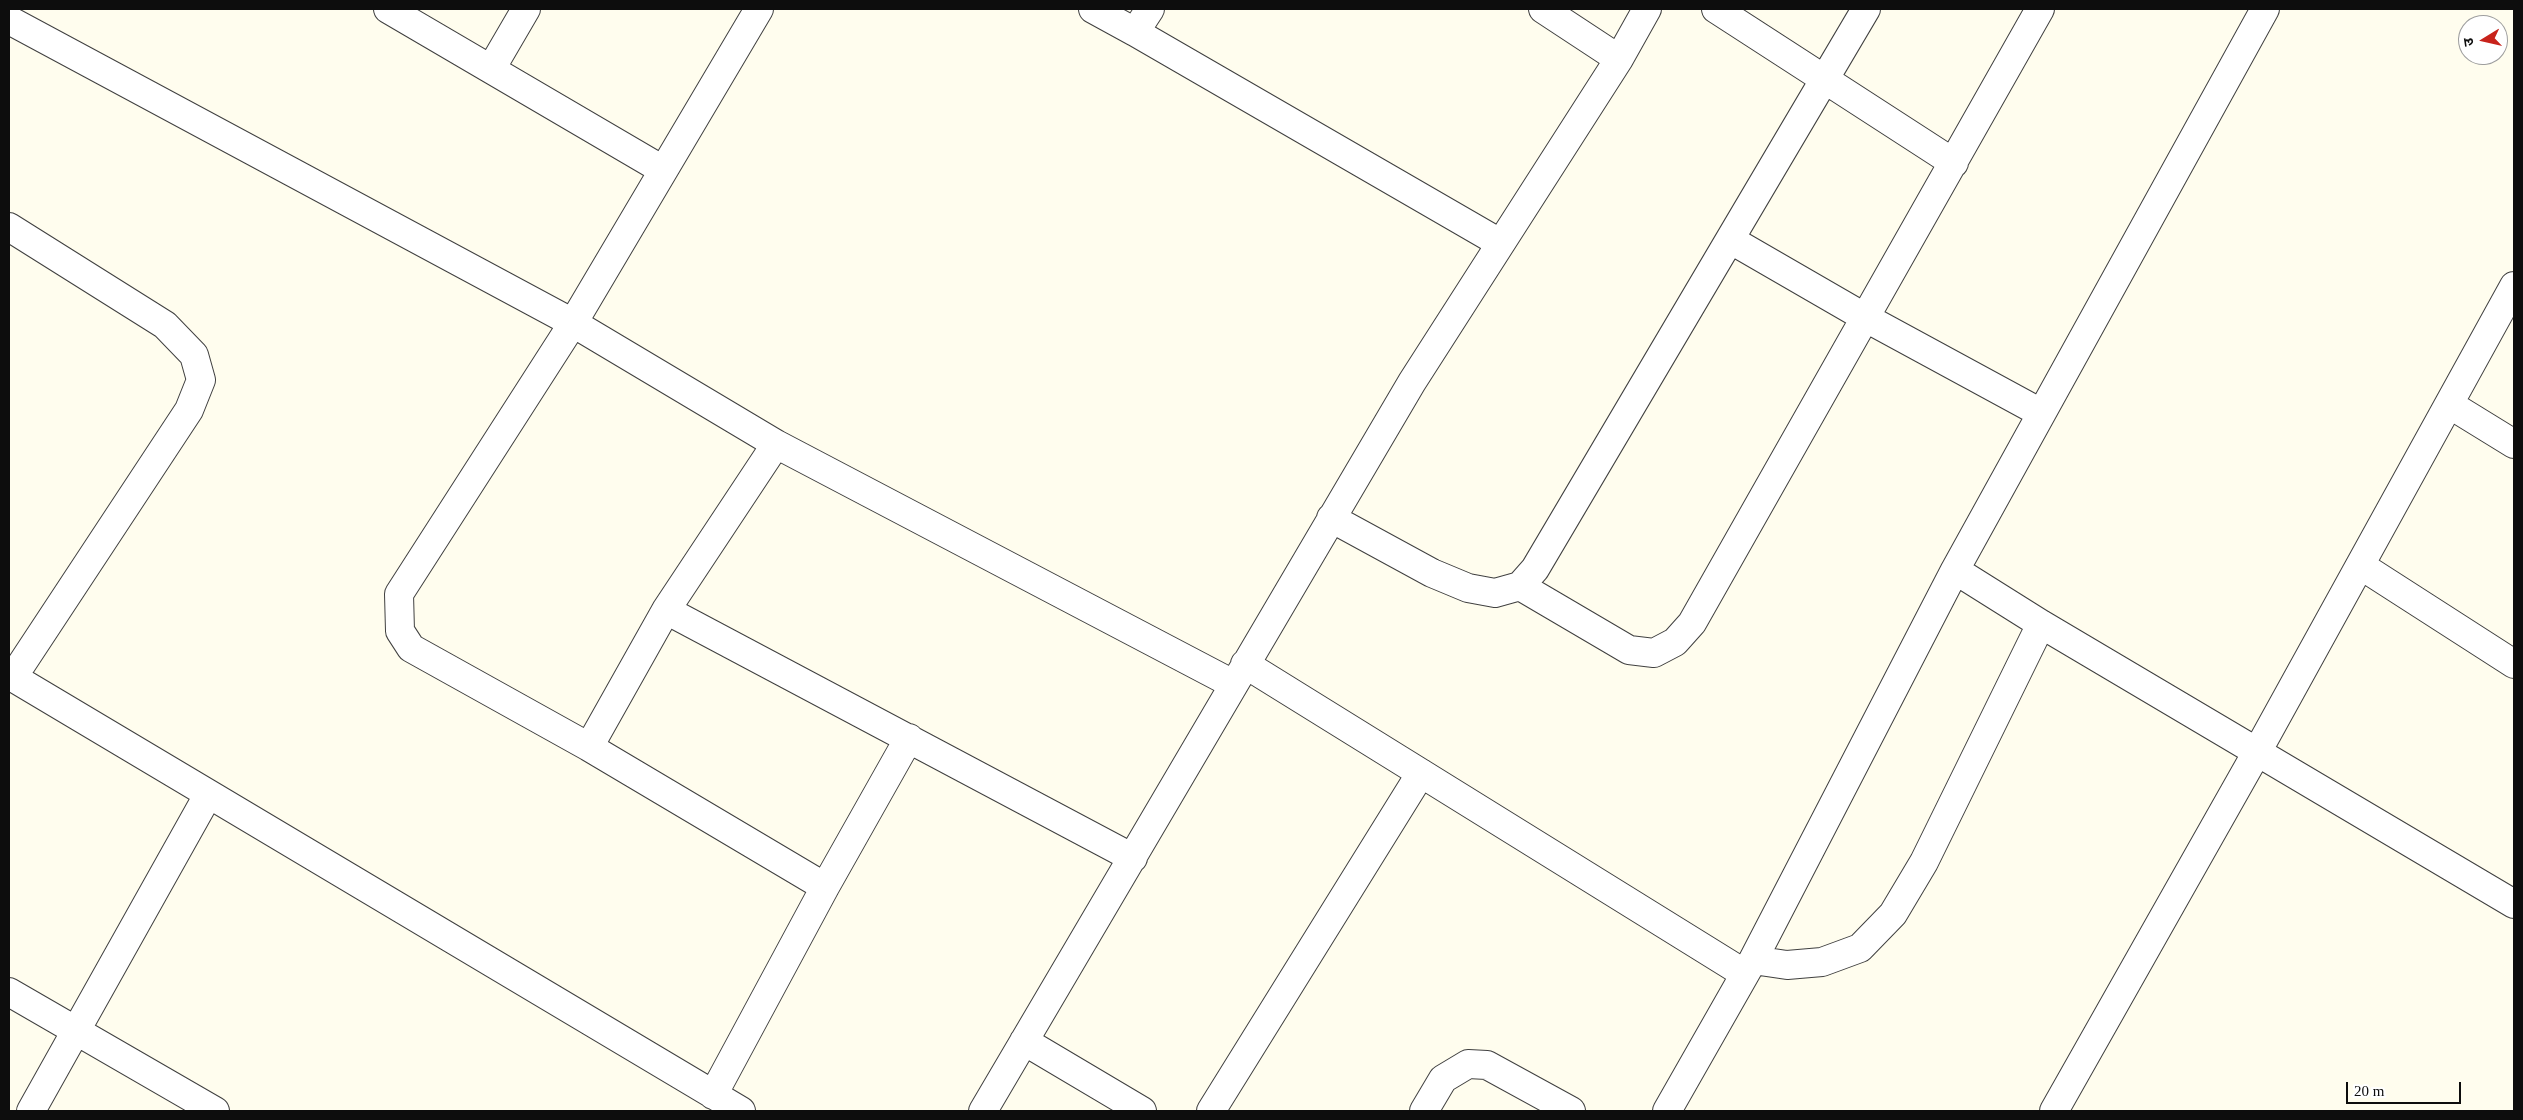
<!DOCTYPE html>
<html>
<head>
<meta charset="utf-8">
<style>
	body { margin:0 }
	#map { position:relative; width:2523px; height:1120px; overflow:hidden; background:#fffdee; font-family:"Times New Roman","Noto Sans Devanagari",serif }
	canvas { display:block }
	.frame { position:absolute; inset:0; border:10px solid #0d0d0d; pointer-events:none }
	.north { position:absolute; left:2458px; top:15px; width:50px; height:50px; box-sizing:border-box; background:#fff; border:1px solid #9e9e9e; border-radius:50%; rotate:261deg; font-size:14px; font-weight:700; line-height:20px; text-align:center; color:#0d0d0d }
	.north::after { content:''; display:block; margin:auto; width:18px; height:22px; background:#c8231b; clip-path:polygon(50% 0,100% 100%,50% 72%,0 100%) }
	.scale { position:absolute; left:2346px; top:1082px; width:115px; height:22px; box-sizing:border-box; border:2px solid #0d0d0d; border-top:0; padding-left:6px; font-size:15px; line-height:18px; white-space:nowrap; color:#0d0d0d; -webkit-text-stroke:4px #fff; paint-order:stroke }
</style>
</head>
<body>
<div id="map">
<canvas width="2523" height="1120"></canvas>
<div class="frame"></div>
<div class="north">उ</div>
<div class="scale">20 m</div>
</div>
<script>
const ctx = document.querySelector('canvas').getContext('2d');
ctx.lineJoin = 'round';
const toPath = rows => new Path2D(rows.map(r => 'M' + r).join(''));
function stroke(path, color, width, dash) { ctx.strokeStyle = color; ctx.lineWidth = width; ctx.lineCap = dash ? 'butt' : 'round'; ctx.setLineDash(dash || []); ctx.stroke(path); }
const minor = toPath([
	[388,9,663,170],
	[1093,9,1135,32,1150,9],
	[1543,9,1619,59],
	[1716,9,1954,163],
	[9,20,573,323,776,444],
	[1135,32,1500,243],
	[491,69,526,9],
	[9,227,165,325,194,355,201,380,189,410,13,677],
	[1731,240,1866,318,2041,413],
	[2449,404,2514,444],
	[1331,518,1432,573,1468,588,1495,593,1520,586,1535,569,1866,9],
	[2360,565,2514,664],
	[1955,570,2041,624,2514,904],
	[1520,586,1629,650,1654,653,1675,642,1692,623,2040,9],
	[666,610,1133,858],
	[1245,664,1745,974],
	[9,675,741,1111],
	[589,747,411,648,400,631,399,594,573,323,759,9],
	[825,887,589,747,666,610,776,444,1233,684],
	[1753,960,1787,965,1822,962,1860,948,1893,914,1924,862,2041,624],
	[9,992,215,1111],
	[1024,1041,1142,1111],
	[713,1095,825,887,909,738],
	[31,1111,208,795],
	[983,1111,1412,382,1619,59,1647,9],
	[1211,1111,1421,773],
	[1424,1111,1443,1079,1468,1064,1487,1065,1571,1111],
	[1667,1111,1753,960,1955,570,2265,9],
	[2054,1111,2257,752,2514,286]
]);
stroke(minor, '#404040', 30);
stroke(minor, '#fff', 28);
</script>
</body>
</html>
